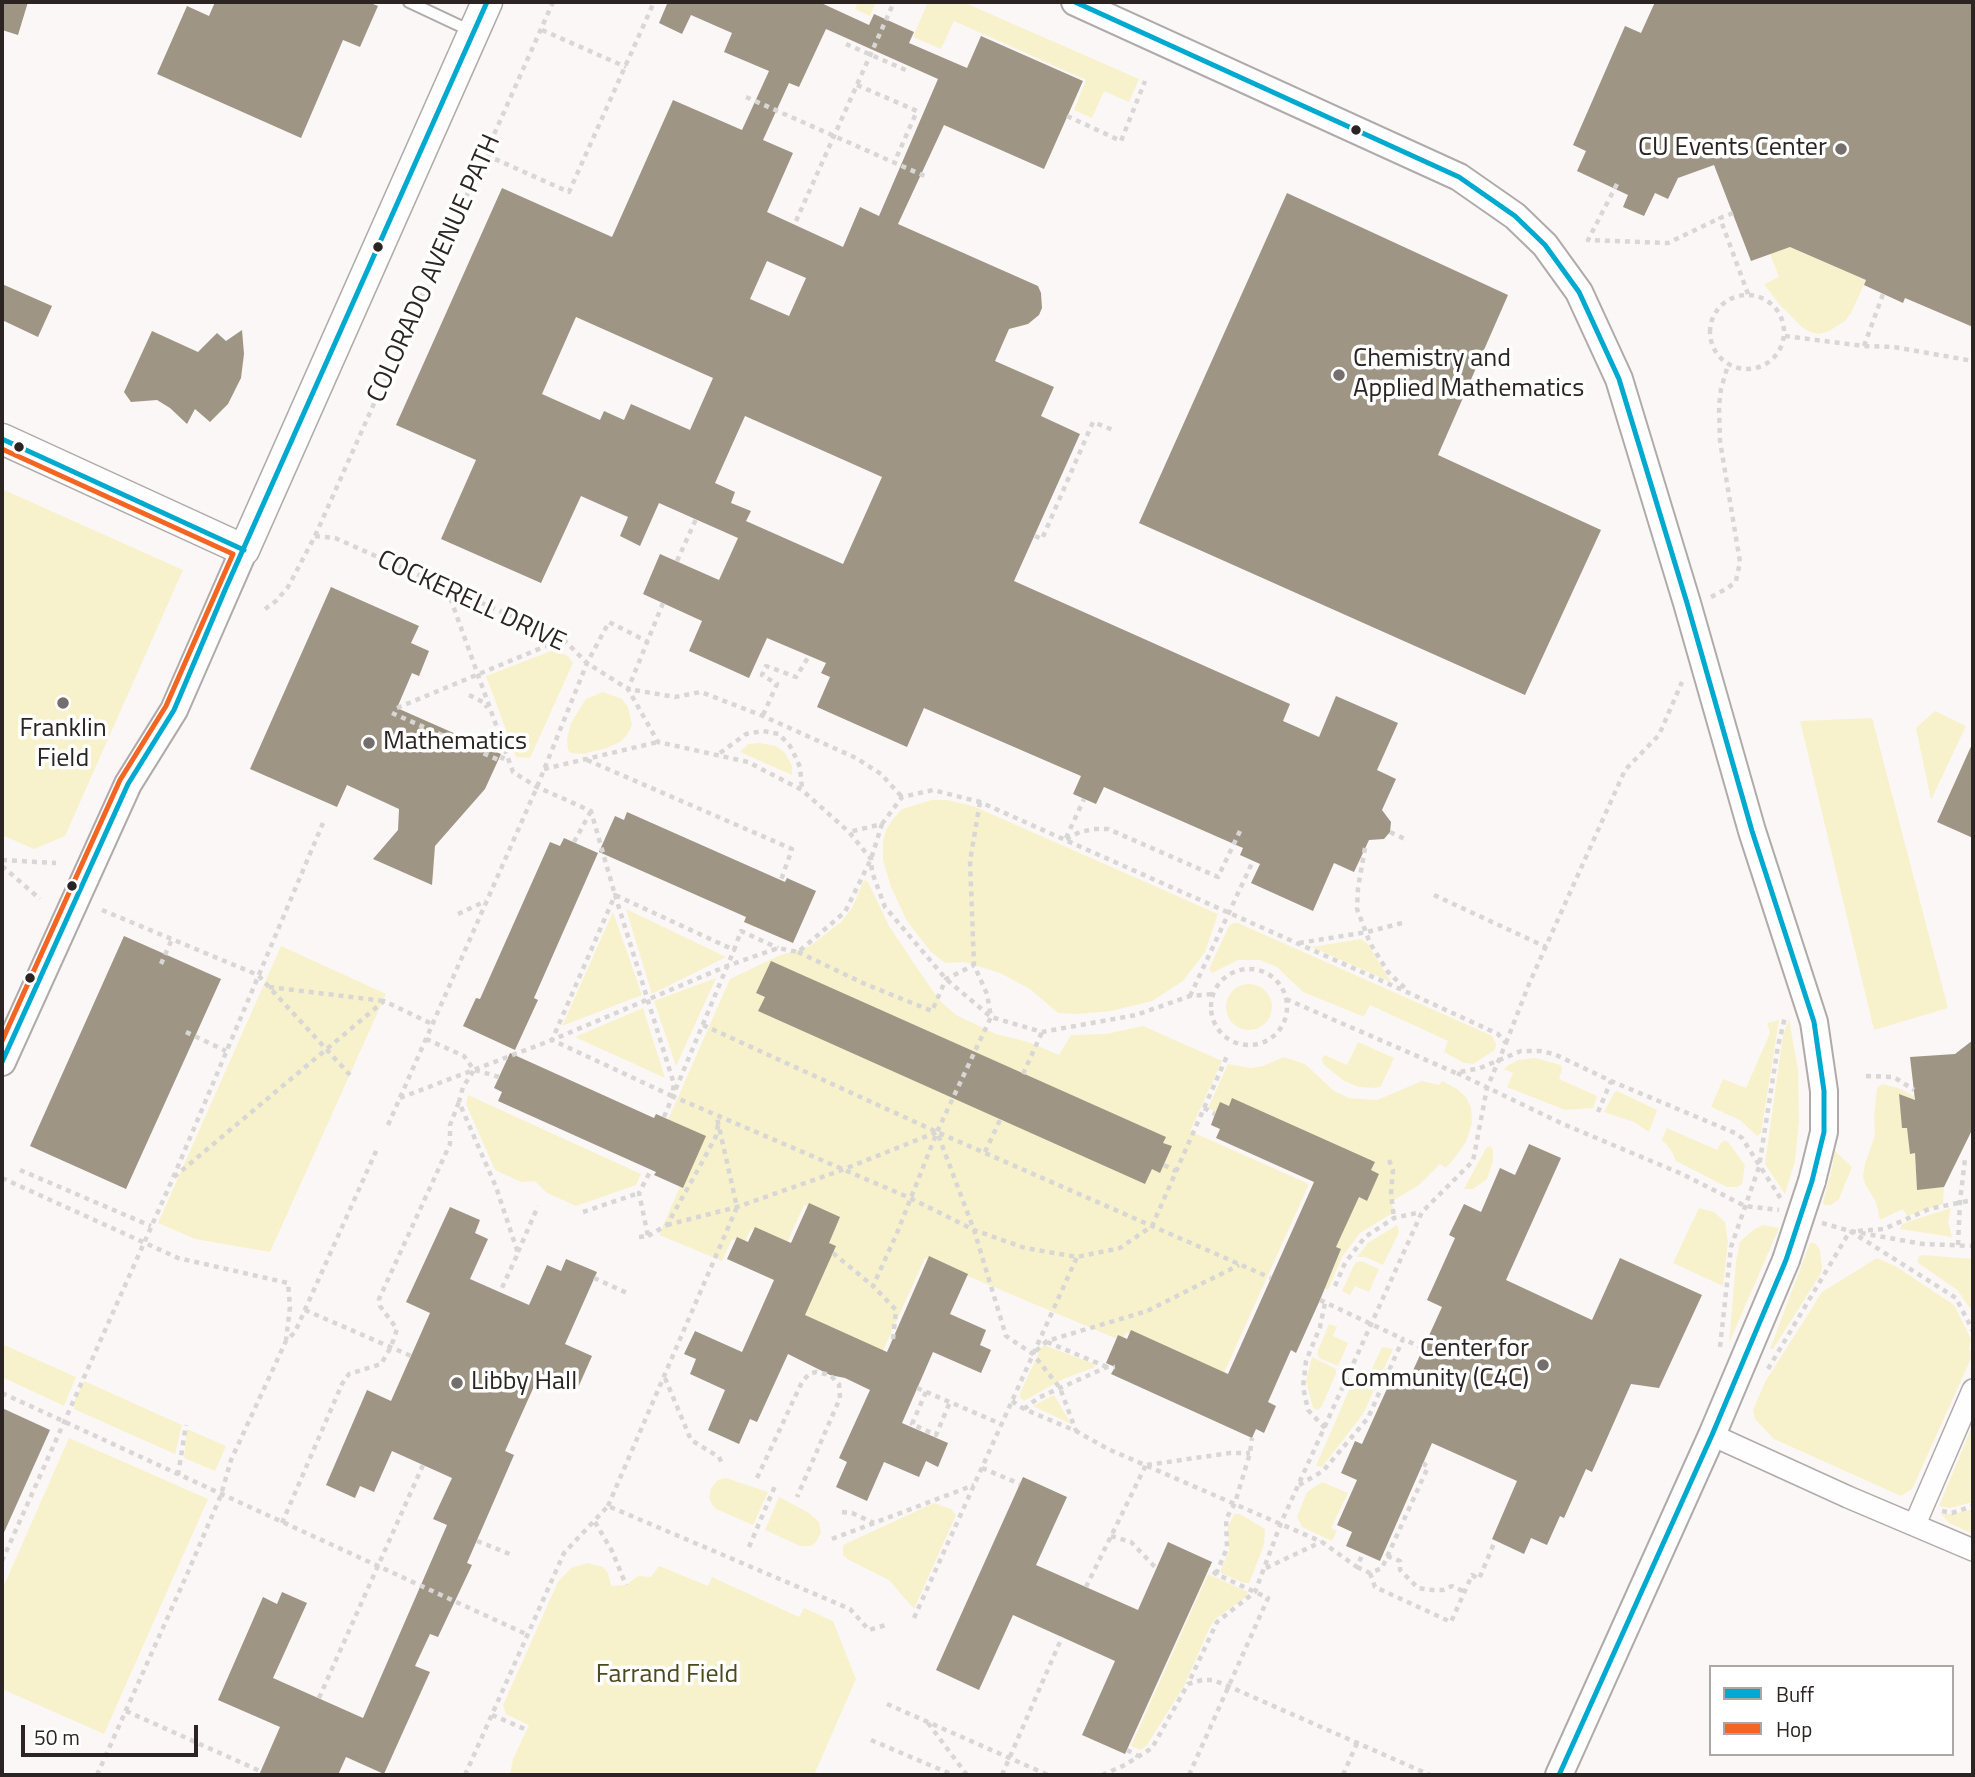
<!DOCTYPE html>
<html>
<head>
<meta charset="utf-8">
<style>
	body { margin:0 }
	#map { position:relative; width:1975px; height:1777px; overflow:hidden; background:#fbf7f6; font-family:"Titillium Web",sans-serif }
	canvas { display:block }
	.frame { position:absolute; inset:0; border:4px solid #2b2422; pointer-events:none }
	.legend { position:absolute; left:1709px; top:1665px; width:245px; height:91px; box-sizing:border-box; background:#fff; border:2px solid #aaa7a7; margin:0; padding:9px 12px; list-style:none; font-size:21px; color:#2b2422 }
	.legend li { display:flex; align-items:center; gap:14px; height:35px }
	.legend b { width:35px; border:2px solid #aaa7a7 }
	.scale { position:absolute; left:21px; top:1725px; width:177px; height:32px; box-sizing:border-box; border:4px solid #2b2422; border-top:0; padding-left:9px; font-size:21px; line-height:24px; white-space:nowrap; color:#2b2422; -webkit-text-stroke:5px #fff; paint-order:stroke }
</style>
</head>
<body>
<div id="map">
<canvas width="1975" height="1777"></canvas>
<div class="frame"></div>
<ul class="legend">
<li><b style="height:9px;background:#00a9ce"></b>Buff</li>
<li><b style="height:9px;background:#f26522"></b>Hop</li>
</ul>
<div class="scale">50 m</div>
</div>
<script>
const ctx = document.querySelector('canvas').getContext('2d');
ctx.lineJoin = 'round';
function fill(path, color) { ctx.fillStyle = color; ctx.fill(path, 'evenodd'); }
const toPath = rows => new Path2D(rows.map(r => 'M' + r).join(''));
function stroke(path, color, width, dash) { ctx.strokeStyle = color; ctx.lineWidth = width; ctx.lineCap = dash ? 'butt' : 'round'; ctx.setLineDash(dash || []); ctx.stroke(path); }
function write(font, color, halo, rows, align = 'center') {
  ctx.font = font + ' "Titillium Web",sans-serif'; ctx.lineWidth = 7; ctx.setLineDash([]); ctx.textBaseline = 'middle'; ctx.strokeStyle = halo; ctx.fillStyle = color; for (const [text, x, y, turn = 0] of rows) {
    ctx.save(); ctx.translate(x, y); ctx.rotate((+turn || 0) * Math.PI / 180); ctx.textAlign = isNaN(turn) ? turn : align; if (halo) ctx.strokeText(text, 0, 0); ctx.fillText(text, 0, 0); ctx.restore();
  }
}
fill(toPath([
	[858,2,876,2,870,16,855,9],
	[928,2,963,2,1139,79,1129,102,1104,91,1092,118,1074,110,1086,80,954,21,941,49,913,37],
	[1790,247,1866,280,1851,313,1845,321,1829,331,1819,334,1810,332,1802,327,1779,304,1764,284,1779,277,1770,254],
	[2,489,183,570,65,836,34,849,2,835],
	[554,650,568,656,573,663,530,758,516,757,486,676],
	[603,692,622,699,628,707,632,725,627,735,620,742,607,748,583,754,571,753,568,750,567,739,571,723,586,699],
	[1935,711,1966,726,1931,800,1916,728],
	[1872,718,1948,1008,1874,1030,1800,721],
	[759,743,776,746,785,753,792,766,792,775,740,752,748,744],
	[932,800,947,800,973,806,1218,914,1205,952,1183,981,1152,1001,1111,1011,1077,1014,1058,1013,1030,989,1000,973,965,962,945,963,931,952,907,921,891,887,883,860,883,841,887,828,893,819,902,809],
	[864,880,868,882,889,926,917,968,940,1001,956,1015,996,1034,1028,1042,1059,1055,1071,1035,1106,1034,1143,1026,1222,1061,1190,1131,1309,1184,1223,1375,1126,1332,1122,1341,925,1258,882,1353,801,1317,824,1244,835,1219,804,1205,786,1245,751,1229,744,1243,732,1239,722,1261,659,1235,701,1138,667,1122,730,979,778,956,810,946,841,922,852,908],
	[626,909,726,957,652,994],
	[613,912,642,995,562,1026],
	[1233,923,1238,923,1488,1034,1492,1036,1496,1044,1495,1050,1473,1064,1464,1063,1444,1052,1448,1041,1370,1005,1365,1015,1362,1016,1303,992,1277,967,1260,960,1238,960,1212,973,1209,969,1229,926],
	[1361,939,1368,944,1391,982,1312,947],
	[281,946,386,994,270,1252,195,1239,158,1223],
	[716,978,676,1066,654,1001],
	'1226 1007a23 23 0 1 1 46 0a23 23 0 1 1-46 0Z',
	[643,1008,665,1078,575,1037],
	[1789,1019,1798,1070,1799,1121,1795,1161,1785,1194,1765,1164,1783,1035],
	[1779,1020,1761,1133,1757,1136,1740,1120,1711,1107,1723,1079,1746,1088,1770,1033,1767,1023],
	[1358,1042,1394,1058,1381,1086,1376,1088,1359,1087,1344,1081,1323,1064,1322,1058,1325,1055,1347,1065],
	[1284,1057,1305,1064,1334,1091,1349,1098,1377,1100,1422,1081,1439,1085,1442,1081,1457,1089,1466,1097,1471,1108,1472,1123,1466,1142,1459,1152,1446,1168,1440,1164,1419,1185,1391,1202,1394,1210,1391,1214,1360,1233,1342,1257,1328,1290,1324,1288,1341,1250,1336,1247,1359,1197,1366,1201,1379,1174,1371,1170,1375,1162,1229,1106,1216,1112,1208,1108,1228,1064,1251,1068,1263,1066],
	[1535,1058,1561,1065,1562,1070,1559,1079,1597,1096,1593,1108,1565,1110,1507,1087,1513,1073,1504,1069,1507,1066,1518,1060],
	[1882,1084,1898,1088,1914,1096,1914,1100,1899,1094,1907,1128,1910,1153,1915,1153,1917,1189,1944,1187,1943,1204,1907,1216,1903,1209,1880,1220,1876,1202,1865,1184,1863,1176,1865,1164,1875,1135,1874,1117,1877,1088],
	[1617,1091,1657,1110,1649,1132,1634,1122,1604,1112,1614,1093],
	[468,1095,641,1174,636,1185,576,1206,547,1193,535,1181,521,1182,495,1170,466,1104],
	[1667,1128,1717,1150,1721,1143,1725,1140,1729,1143,1745,1165,1742,1184,1737,1187,1727,1187,1676,1161,1671,1150,1662,1140],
	[1490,1146,1493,1150,1493,1161,1487,1179,1473,1189,1464,1189,1486,1148],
	[1834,1150,1852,1167,1839,1199,1831,1205,1825,1205,1823,1203,1833,1164],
	[1699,1208,1714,1212,1725,1222,1728,1242,1723,1286,1673,1263],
	[1951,1208,1948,1222,1952,1237,1900,1229,1902,1224,1913,1220],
	[1397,1225,1399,1232,1383,1265,1365,1257,1357,1257,1368,1243],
	[1763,1225,1779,1228,1729,1343,1736,1261,1740,1242,1753,1230],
	[1810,1243,1815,1243,1820,1250,1822,1268,1820,1275,1773,1349,1770,1349],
	[1923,1255,1973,1259,1973,1312,1957,1290,1917,1262,1919,1256],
	[1877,1258,1897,1267,1954,1305,1971,1339,1969,1349,1973,1354,1912,1489,1901,1496,1774,1439,1755,1419,1753,1410,1765,1382,1822,1292],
	[1361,1261,1379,1269,1369,1292,1355,1286,1350,1295,1342,1291,1355,1263],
	[1329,1324,1337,1327,1333,1336,1348,1343,1338,1366,1319,1358,1317,1353],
	[2,1344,76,1377,64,1406,2,1377],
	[1044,1345,1094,1364,1095,1367,1061,1380,1024,1401,1020,1397,1020,1393,1041,1348],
	[1382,1347,1393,1349,1363,1414,1322,1467,1316,1466,1354,1379,1368,1377],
	[1312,1357,1336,1369,1336,1373,1322,1406,1318,1410,1313,1408,1306,1381],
	[84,1381,182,1425,175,1454,74,1409,75,1399],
	[1054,1395,1071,1424,1033,1406],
	[1973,1424,1973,1502,1950,1508,1939,1506],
	[187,1429,226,1446,215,1471,184,1458],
	[69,1438,208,1499,104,1734,2,1689,2,1590],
	[726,1478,768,1492,753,1525,716,1509,712,1504,709,1498,711,1488,718,1480],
	[1322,1482,1348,1493,1331,1528,1337,1531,1332,1541,1302,1527,1297,1517,1307,1492],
	[779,1497,809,1513,819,1522,821,1533,815,1543,811,1546,800,1546,765,1530],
	[934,1503,951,1509,956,1515,914,1609,889,1580,847,1559,843,1555,843,1545],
	[1973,1509,1973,1534,1949,1523,1941,1514,1955,1514],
	[1234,1514,1240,1514,1265,1529,1264,1545,1249,1583,1244,1583,1221,1573,1221,1569,1229,1551,1228,1527],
	[587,1563,603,1567,608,1573,611,1586,626,1585,638,1576,651,1577,659,1566,708,1586,712,1577,799,1617,804,1608,833,1621,856,1679,814,1775,510,1775,513,1759,529,1725,506,1714,503,1705,558,1582,571,1568],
	[1208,1574,1248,1592,1246,1597,1215,1619,1210,1627,1184,1686,1147,1745,1141,1750,1131,1746]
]), '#f7f2cb');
fill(toPath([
	[2,2,28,2,18,35,2,30],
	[215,2,368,2,378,6,360,47,343,40,301,138,157,74,187,6,209,16],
	[662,2,819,2,869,25,874,14,914,32,909,43,967,68,981,36,1083,81,1044,169,944,125,898,224,1038,286,1041,293,1042,308,1039,315,1028,324,1009,329,995,361,1054,387,1041,416,1080,434,1014,581,1290,704,1283,721,1319,737,1336,696,1398,723,1377,770,1396,779,1382,810,1391,822,1390,832,1384,839,1369,840,1354,872,1334,863,1313,911,1251,883,1260,864,1240,855,1243,848,1104,787,1096,804,1073,794,1081,776,924,708,907,747,817,707,830,677,821,673,826,663,767,638,749,678,689,651,702,621,643,594,660,554,719,580,738,538,659,503,640,546,620,536,628,517,581,496,541,583,441,539,476,460,396,425,502,188,612,237,673,100,742,130,769,71,724,52,732,33,691,15,682,34,659,23,667,4],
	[826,29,938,79,879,216,860,207,843,247,767,212,793,153,763,140,789,83,799,87],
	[767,261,806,278,789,316,750,299],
	[576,317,713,378,690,430,631,404,624,420,604,411,600,420,542,394],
	[745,416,882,477,843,564,746,521,751,511,731,503,735,492,715,483],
	[1655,2,1973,2,1973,327,1905,298,1903,303,1864,285,1866,280,1790,247,1751,261,1714,165,1678,178,1668,199,1655,193,1644,216,1623,207,1628,195,1577,171,1586,151,1573,145,1625,26,1641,33],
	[1287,193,1508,295,1438,455,1601,530,1525,695,1139,523],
	[2,284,52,306,38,337,2,320],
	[242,330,244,354,241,378,228,404,210,422,195,409,187,424,170,408,157,400,131,402,124,392,152,331,198,352,217,333,226,341],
	[331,587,419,626,411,643,429,651,419,676,412,673,397,708,501,754,485,789,435,846,432,885,373,859,398,830,399,809,347,785,337,807,250,769],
	[1973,742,1973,838,1937,822],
	[627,812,785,882,787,878,816,891,793,943,744,922,746,917,599,852,615,816,624,820],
	[564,838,598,853,534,998,538,1000,515,1050,463,1026,476,998,480,999,550,842,560,846],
	[124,936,221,979,126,1189,30,1146],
	[771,961,1166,1137,1163,1143,1172,1146,1160,1173,1152,1169,1145,1184,758,1011,765,997,756,993],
	[1973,1040,1973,1128,1944,1187,1917,1190,1915,1153,1910,1154,1907,1128,1902,1128,1899,1094,1915,1100,1910,1057,1955,1054],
	[510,1053,654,1118,656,1114,706,1136,683,1188,654,1175,656,1172,498,1101,502,1092,494,1088],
	[1232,1098,1375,1162,1371,1170,1379,1174,1367,1201,1359,1197,1336,1247,1341,1249,1320,1300,1296,1353,1291,1350,1268,1402,1276,1406,1264,1433,1256,1429,1252,1438,1111,1374,1115,1367,1106,1363,1118,1335,1127,1339,1131,1330,1228,1374,1314,1182,1216,1138,1220,1129,1211,1125,1215,1114,1220,1102,1229,1106],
	[1529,1144,1561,1158,1506,1280,1592,1320,1620,1258,1702,1295,1659,1388,1631,1384,1592,1472,1586,1469,1564,1518,1560,1516,1547,1545,1531,1538,1524,1554,1492,1539,1517,1481,1432,1443,1380,1561,1346,1546,1352,1532,1337,1525,1357,1480,1341,1473,1355,1441,1362,1444,1390,1382,1405,1388,1442,1307,1427,1300,1455,1238,1449,1235,1464,1204,1481,1212,1500,1168,1515,1175],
	[809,1203,840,1217,829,1243,836,1246,805,1315,887,1352,929,1256,968,1274,950,1314,986,1330,980,1345,991,1350,981,1373,933,1352,902,1423,948,1443,938,1467,926,1461,919,1477,884,1462,867,1501,836,1487,847,1462,839,1458,870,1390,845,1378,830,1375,788,1354,757,1422,750,1419,739,1444,708,1430,725,1390,690,1374,696,1359,684,1354,695,1331,742,1352,774,1280,727,1259,737,1237,748,1242,755,1227,791,1243],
	[450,1207,480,1220,475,1233,488,1239,470,1279,529,1305,547,1265,561,1271,566,1259,597,1272,565,1344,592,1356,577,1390,540,1373,505,1451,514,1455,467,1563,472,1565,438,1637,430,1634,415,1666,430,1672,384,1774,346,1757,338,1775,259,1775,280,1727,218,1700,263,1597,277,1604,282,1592,307,1603,273,1678,363,1718,447,1525,433,1519,452,1478,392,1451,374,1492,360,1486,355,1498,326,1485,367,1390,391,1401,430,1313,406,1302],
	[2,1408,50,1430,2,1537],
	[1023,1477,1067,1497,1036,1565,1138,1610,1168,1542,1212,1562,1125,1754,1082,1735,1115,1661,1013,1615,979,1690,936,1670]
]), '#9e9585');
const service = toPath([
	[409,2,473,32]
]);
const minor = toPath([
	[1712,1435,1848,1497,1973,1550],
	[1915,1524,1973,1390]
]);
const tertiary = toPath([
	[1075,2,1459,177,1515,216,1545,245,1579,292,1619,379,1687,603,1752,831,1814,1022,1824,1091,1824,1132,1812,1181],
	[2,1062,128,784,174,710,244,550],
	[1559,1775,1712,1435,1786,1260]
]);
const secondary = toPath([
	[2,439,244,550,487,2]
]);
stroke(service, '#b0aba9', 14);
stroke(minor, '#b0aba9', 24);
stroke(tertiary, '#b0aba9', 30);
stroke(secondary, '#b0aba9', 33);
stroke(toPath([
	[542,30,626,67],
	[846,44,908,71],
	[857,85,917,111,894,163],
	[746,97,929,178],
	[1067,116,1121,141,1145,81],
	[486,155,569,192,654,2],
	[1617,184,1588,240,1668,243,1720,218],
	[1733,213,1720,218,1748,294],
	[796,221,894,2],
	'1710 332a37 37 0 1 1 74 0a37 37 0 1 1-74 0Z',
	[1785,336,1864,346,1894,347,1973,361],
	[1864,346,1883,294],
	[315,536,335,538,563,639,587,663,628,689,658,742,748,762,802,790,849,832,871,859,872,872,885,907,946,979,991,1017,1042,1032,1136,1015,1190,996,1213,994],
	[1035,536,1042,539,1093,422,1113,430],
	[677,561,696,519],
	[447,589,513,772,537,787,591,811,615,895,734,950,741,931,778,948],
	[1711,597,1728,588,1736,581,1740,562,1720,441,1719,406,1721,389,1728,365],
	[663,603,628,689,675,697,701,692,763,716,856,758,881,774,902,797],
	[265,609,276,601,288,587,315,536,553,2],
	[469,695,485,703,487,708],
	[397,708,563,639],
	[392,713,501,761,505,752],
	[763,715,777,684,762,675,766,666,796,677,809,656],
	[720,753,746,734,763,731,779,734,790,746,796,758,800,767,802,789],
	[587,760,792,849,781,880],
	[544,769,658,742],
	[882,824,902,797,933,790,980,802,1409,993,1498,1034,1506,1043,1487,1088,1473,1161,1422,1212,1281,1523,1255,1592,1217,1622,1188,1684],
	[1390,832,1407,840],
	[1066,838,1084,799],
	[1066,839,1080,832,1094,829,1108,829,1218,877,1240,831],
	[574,842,591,811],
	[1365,848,1358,888,1357,909,1370,943,1388,972,1406,989],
	[2,860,56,863],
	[2,866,40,899],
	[1434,895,1546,947],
	[102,910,258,975,350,1075],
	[458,914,486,901],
	[1299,943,1367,932,1406,922],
	[798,952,865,984,932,1011,946,979,974,965],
	[161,964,172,939],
	'1211 1007a38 38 0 1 1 76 0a38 38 0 1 1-76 0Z',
	[269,987,384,1001],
	[1190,996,1253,861],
	[1286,999,1456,1073,1480,1068,1521,1051,1540,1051,1554,1054,1611,1081,1735,1133,1742,1138,1781,1199],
	[703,1025,937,1132,1271,1278],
	[186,1032,226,1051],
	[426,1039,464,1056,474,1070,463,1087,459,1102,496,1187,518,1253,500,1292],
	[1506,1043,1529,984,1625,770,1659,735,1682,682],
	[475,1070,499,1077],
	[1457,1073,1563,1124,1682,1174,1745,1206,1779,1210],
	[1023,1074,1042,1032],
	[1866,1076,1894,1077,1914,1090],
	[672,1096,552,1040,615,895,674,1084,672,1096,910,1198,974,1230,1025,1248,1077,1257,1120,1248,1152,1226,1227,1056],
	[400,1098,552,1040,727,966,778,948,798,952,845,912,871,859,882,824,849,832],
	[1204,1108,1215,1114],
	[1598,1112,1611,1081],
	[664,1117,734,950],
	[388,1125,537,787,587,663,609,622,648,642],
	[985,1152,1000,1120],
	[1389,1160,1393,1170,1391,1194,1394,1218],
	[1164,1165,1176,1171],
	[20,1170,151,1226],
	[174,1177,384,1001,432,1024],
	[2,1178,178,1258,288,1283,290,1307,286,1340],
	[583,1212,639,1193],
	[1822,1223,1850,1231,1923,1244,1973,1246],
	[667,1225,737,1207,842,1170,937,1132,974,1230,1006,1336,1033,1354,1060,1388,1076,1431],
	[1850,1231,1956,1298,1973,1331],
	[1858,1231,1884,1229,1929,1209,1973,1200],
	[648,1236,667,1225,700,1166,716,1136,718,1125],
	[639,1237,648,1236,639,1193,651,1170],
	[1958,1245,1960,1201,1965,1159],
	[518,1252,538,1206],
	[833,1253,873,1286],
	[594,1278,627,1293],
	[1335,1286,1345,1263,1365,1237,1394,1218,1421,1212],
	[1320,1300,1403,1339],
	[305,1310,411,1356],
	[893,1339,896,1310,873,1286,897,1233,937,1132,991,1017,987,994,974,965,970,861,980,802],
	[1047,1342,1107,1367],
	[1720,1347,1731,1247,1759,1167,1778,1046,1785,1017],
	[1036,1351,1047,1341,1147,1311,1239,1265],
	[1768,1369,1850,1231],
	[665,1378,691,1440,719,1457,723,1466],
	[917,1388,1001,1424],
	[926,1392,912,1424,936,1435,950,1402],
	[2,1393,528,1635],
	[1012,1401,1024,1409,1076,1431,1108,1449,1322,1542,1357,1567,1363,1553],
	[1024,1409,1038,1398,1060,1388,1107,1367,1115,1367],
	[1325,1428,1308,1410,1303,1387,1306,1361,1320,1327,1325,1303],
	[1147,1465,1230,1453,1250,1453],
	[982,1468,1020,1484],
	[178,1475,186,1425],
	[757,1478,802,1382,809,1374,816,1372,830,1375,839,1384,840,1398,797,1497],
	[1299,1485,1323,1471,1368,1418,1403,1339,1423,1348],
	[608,1506,737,1207,717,1118],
	[1942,1511,1952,1513,1973,1506],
	[842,1512,852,1513,874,1523],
	[595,1522,612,1551,626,1585],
	[282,1523,342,1384,349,1374,381,1364,391,1347,397,1329,380,1306,379,1299,450,1144,450,1125,459,1102],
	[1111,1536,1131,1542,1157,1569],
	[832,1539,974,1485],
	[477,1541,512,1555],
	[749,1547,775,1486],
	[1387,1556,1400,1561,1400,1570,1418,1588,1432,1590,1443,1590,1452,1586,1465,1592],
	[2,1561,173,1178,323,823],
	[1357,1567,1370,1573,1382,1568,1428,1467,1423,1463],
	[1266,1568,1321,1542],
	[1370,1573,1375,1587,1451,1622,1472,1575,1479,1579,1495,1541],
	[1216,1574,1227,1548,1226,1519,1235,1503,1250,1453,1252,1438],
	[1086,1587,1146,1465],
	[914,1618,1077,1257],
	[319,1698,423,1465],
	[887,1704,1048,1775],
	[126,1711,260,1771],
	[492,1715,527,1730],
	[928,1723,967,1775],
	[871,1740,953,1775],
	[1127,1750,1138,1756],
	[97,1775,188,1572,221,1495,231,1460,286,1341,295,1332,377,1149],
	[465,1775,564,1553,608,1506,850,1609,869,1630,889,1624],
	[1002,1775,1062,1637],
	[1102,1775,1125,1765,1152,1748,1188,1684,1202,1680,1213,1680,1228,1686,1430,1775],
	[1189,1775,1268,1598,1216,1574,1209,1568],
	[1343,1775,1357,1743]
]), '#d8d7d6', 4.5, [5, 5]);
stroke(service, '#fefefe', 10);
stroke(minor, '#fefefe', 21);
stroke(tertiary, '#fefefe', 26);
stroke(secondary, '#fefefe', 30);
const tertiaryBridge = toPath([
	[1786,1260,1812,1181]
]);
stroke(tertiaryBridge, '#b0aba9', 30, []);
stroke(tertiaryBridge, '#fefefe', 26);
stroke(toPath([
	[1075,2,1459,177,1515,216,1545,245,1579,292,1619,379,1687,603,1752,831,1814,1022,1824,1091,1824,1132,1812,1181,1786,1260,1712,1435,1559,1775],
	[2,439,244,550],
	[2,1062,128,784,174,710,225,590,487,2]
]), '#00a9ce', 5);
stroke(toPath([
	[2,449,233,554,166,706,120,780,2,1041]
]), '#f26522', 5);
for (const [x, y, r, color] of [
	[1356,130,6,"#2b2422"],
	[1841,149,7,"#746e6c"],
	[378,247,6,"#2b2422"],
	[1339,375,7,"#746e6c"],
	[19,447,6,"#2b2422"],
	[63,703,7,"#746e6c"],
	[369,743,7,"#746e6c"],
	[72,886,6,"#2b2422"],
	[30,978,6,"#2b2422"],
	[1543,1365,7,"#746e6c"],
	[457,1383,7,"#746e6c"]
]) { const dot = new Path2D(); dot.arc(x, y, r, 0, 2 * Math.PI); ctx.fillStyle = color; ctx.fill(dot); stroke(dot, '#fff', 2.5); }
write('26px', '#2b2422', '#fff', [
	["CU Events Center",1827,149,"right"],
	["Chemistry and",1353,360],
	["Applied Mathematics",1353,390],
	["Franklin",63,730,"center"],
	["Field",63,760,"center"],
	["Mathematics",383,743],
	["Center for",1529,1350,"right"],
	["Community (C4C)",1529,1380,"right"],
	["Libby Hall",471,1383]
], 'left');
write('26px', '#2b2422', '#fff', [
	["COLORADO AVENUE PATH",435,269,-66],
	["COCKERELL DRIVE",471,602,25]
]);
write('26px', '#4d491f', '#fff', [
	["Farrand Field",667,1676]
]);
</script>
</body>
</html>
